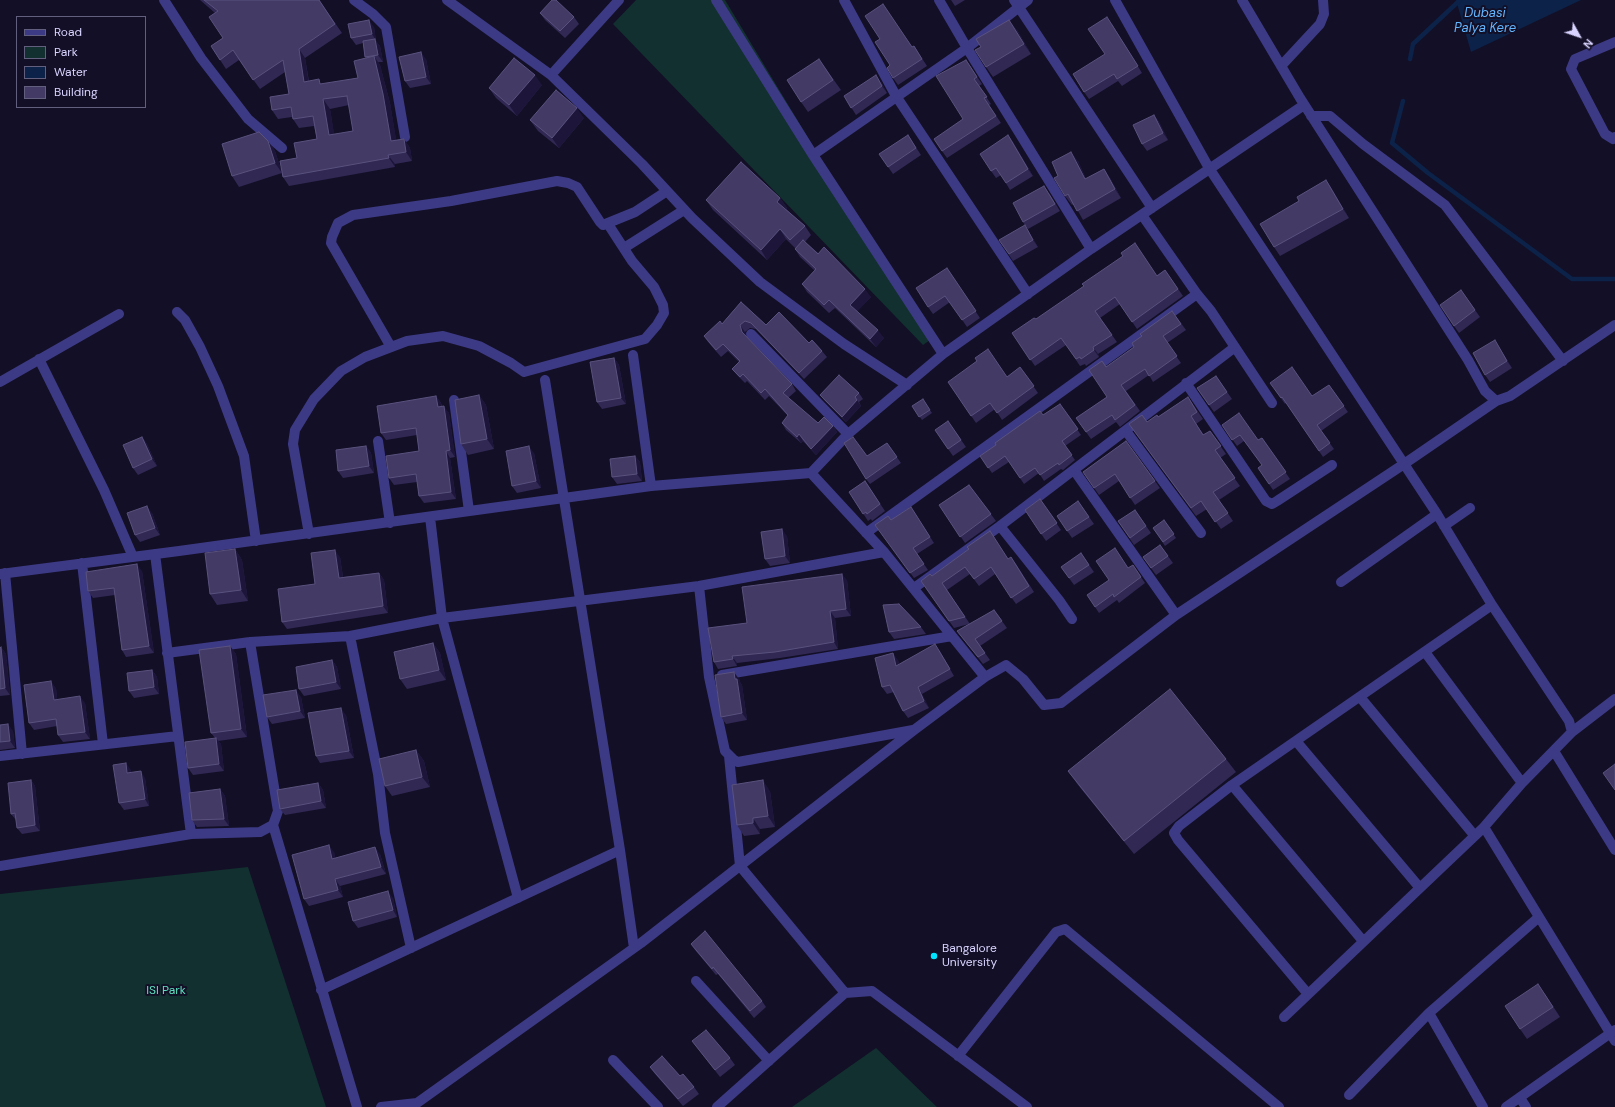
<!DOCTYPE html>
<html>
<head>
<meta charset="utf-8">
<style>
	body { margin:0 }
	#map { position:relative; width:1615px; height:1107px; overflow:hidden; background:#130f26; font-family:"DM Sans",sans-serif }
	canvas { display:block }
	.legend { position:absolute; left:16px; top:16px; width:130px; height:92px; box-sizing:border-box; background:#130f26; border:1px solid #625e7d; margin:0; padding:5px 7px; list-style:none; font-size:12px; color:#d9d4ff }
	.legend li { display:flex; align-items:center; gap:8px; height:20px }
	.legend b { width:20px; border:1px solid #625e7d }
	.north { position:absolute; left:1559px; top:16px; width:40px; height:40px; -webkit-text-stroke:3px #130f26; paint-order:stroke; rotate:130deg; font-size:11px; font-weight:700; line-height:16px; text-align:center; color:#d9d4ff }
	.north::after { content:''; display:block; margin:auto; width:14px; height:18px; background:#d9d4ff; clip-path:polygon(50% 0,100% 100%,50% 72%,0 100%) }
</style>
</head>
<body>
<div id="map">
<canvas width="1615" height="1107"></canvas>
<ul class="legend">
<li><b style="height:5px;background:#3d3a85"></b>Road</li>
<li><b style="height:11px;background:#12302f"></b>Park</li>
<li><b style="height:11px;background:#0c2248"></b>Water</li>
<li><b style="height:11px;background:#433a66"></b>Building</li>
</ul>
<div class="north">N</div>
</div>
<script>
const ctx = document.querySelector('canvas').getContext('2d');
ctx.lineJoin = 'round';
function fill(path, color) { ctx.fillStyle = color; ctx.fill(path, 'evenodd'); }
const toPath = rows => new Path2D(rows.map(r => 'M' + r).join(''));
function stroke(path, color, width, dash) { ctx.strokeStyle = color; ctx.lineWidth = width; ctx.lineCap = dash ? 'butt' : 'round'; ctx.setLineDash(dash || []); ctx.stroke(path); }
function write(font, color, halo, rows, align = 'center') {
  ctx.font = font + ' "DM Sans",sans-serif'; ctx.lineWidth = 4; ctx.setLineDash([]); ctx.textBaseline = 'middle'; ctx.strokeStyle = halo; ctx.fillStyle = color; for (const [text, x, y, turn = 0] of rows) {
    ctx.save(); ctx.translate(x, y); ctx.rotate((+turn || 0) * Math.PI / 180); ctx.textAlign = isNaN(turn) ? turn : align; if (halo) ctx.strokeText(text, 0, 0); ctx.fillText(text, 0, 0); ctx.restore();
  }
}
fill(toPath([
	[636,0,725,0,930,340,923,345,613,24],
	[248,867,326,1107,0,1107,0,894],
	[876,1048,937,1107,792,1107]
]), '#12302f');
fill(toPath([
	[1456,0,1581,0,1471,52]
]), '#0c2248');
stroke(toPath([
	[1410,59,1413,44,1460,0],
	[1403,101,1392,143,1428,173,1572,279,1615,279]
]), '#0c2248', 4.5);
stroke(toPath([
	[164,0,201,58,248,119,282,148],
	[354,0,373,14,386,27,405,137],
	[447,0,551,75,642,164,692,218,760,282,844,344,907,385],
	[716,0,813,155,943,354],
	[844,0,896,96,1028,294],
	[939,0,967,48,1091,249],
	[1014,0,1152,208],
	[1115,0,1209,168,1437,514,1492,605,1569,721,1572,732,1522,783,1484,827,1615,1041],
	[1242,0,1300,98,1468,360,1485,391,1496,401,1510,396,1615,325],
	[1615,42,1575,59,1571,69,1605,134,1613,139,1615,137],
	[1281,66,1320,24,1324,14,1323,0],
	[551,75,619,0],
	[1311,116,1330,116,1363,144,1445,205,1563,361],
	[813,155,967,48,1028,0],
	[1142,215,1197,294,1211,311,1272,403],
	[624,248,684,210],
	[177,312,185,320,200,347,218,386,244,456,256,541],
	[751,334,848,434],
	[391,347,331,243,332,237,338,223,353,215,451,201,557,181,568,183,577,187,600,222,603,225,635,212,667,191],
	[633,355,651,486],
	[39,359,104,490,133,557],
	[545,380,620,850,634,948],
	[0,382,119,314],
	[1186,383,1266,501,1272,504,1277,501,1332,465],
	[454,400,469,511],
	[1126,431,1201,533],
	[378,441,390,523],
	[1074,470,1176,615],
	[811,473,884,552,985,677],
	[430,517,442,618,518,898],
	[1000,526,1059,600,1072,619],
	[1444,526,1470,508],
	[866,533,1197,294],
	[309,534,293,444,295,430,314,399,341,371,365,357,407,341,443,336,479,346,511,363,524,372,645,339,657,325,664,313,663,305,654,287,632,261,608,224],
	[155,554,191,834],
	[82,563,103,744],
	[5,573,22,754],
	[0,574,179,551,651,486,811,473,848,434,943,354,1091,249,1304,105],
	[1341,582,1437,514],
	[699,586,709,677,725,751,734,760,738,762,913,730],
	[914,588,1000,526,1235,347],
	[350,636,378,774,385,833,411,948],
	[1425,652,1522,783],
	[167,653,250,642,350,636,442,618,699,586,884,552],
	[722,675,952,636],
	[1360,697,1474,835],
	[1572,732,1615,699],
	[1296,741,1420,888],
	[1554,751,1615,850],
	[0,756,178,736],
	[729,756,740,866,845,993],
	[1232,785,1363,941],
	[273,825,357,1107],
	[0,866,191,834,260,832,273,825,278,811,250,642],
	[696,981,769,1061],
	[321,990,620,850],
	[1308,994,1178,840,1174,833,1179,826,1232,785,1492,605],
	[1429,1013,1483,1107],
	[1284,1017,1484,827],
	[958,1056,1056,932,1065,929,1279,1107],
	[613,1060,658,1107],
	[1349,1095,1429,1013,1539,917],
	[1520,1098,1526,1107],
	[381,1107,417,1103,641,943,914,730,985,677,1006,665,1023,679,1044,705,1061,703,1176,615,1404,464,1496,401],
	[717,1107,845,993,872,991,1027,1107],
	[1506,1107,1615,1030]
]), '#3d3a85', 10);
fill(toPath([
	[200,0,319,0,342,33,305,58,309,81,322,84,358,78,366,58,365,57,363,43,356,45,351,38,374,27,376,41,380,46,383,62,378,62,380,65,390,103,396,140,404,139,410,148,412,161,395,164,395,167,289,186,283,177,282,173,239,187,232,176,268,141,275,151,282,173,317,139,314,126,299,128,293,119,292,117,278,119,272,110,289,94,285,72,260,89,239,60,226,69,211,46,223,38,215,13],
	[349,105,353,131,334,135,330,109],
	[951,0,965,0,955,6],
	[540,13,574,17,579,24,565,38,545,20],
	[1112,24,1142,73,1122,86,1118,81,1089,99,1084,92,1105,54],
	[1017,30,1031,54,993,77,986,67,981,47],
	[914,46,927,66,898,85,893,78,912,47],
	[426,59,431,84,410,88,405,81],
	[966,60,982,84,979,86,991,104,989,105,1001,123,947,158,942,151,963,119],
	[826,69,841,90,808,112,801,102],
	[881,82,887,93,856,115,844,96],
	[542,85,517,116,496,98,489,88],
	[1154,115,1159,122,1168,140,1147,151,1142,144],
	[584,118,559,148,538,131,530,120],
	[908,135,921,155,893,174,879,154],
	[1008,135,1013,142,1033,176,1010,190,1001,175,996,178,991,171],
	[1078,161,1086,179,1104,169,1110,178,1121,198,1083,220,1074,204,1072,205,1065,196,1058,176],
	[1326,180,1332,189,1349,218,1280,256,1274,247,1299,201],
	[1049,193,1060,211,1028,229,1023,222],
	[780,198,787,208,786,209,805,226,811,235,805,242,871,297,857,311,884,338,876,347,835,308,829,313,807,292,802,284,815,271,800,257,795,249,795,248,786,239,767,260,713,210,706,200],
	[1029,232,1038,247,1013,261,999,240],
	[947,268,980,318,967,327,950,302,933,314,928,307],
	[1165,270,1183,296,1137,329,1120,304,1100,318,1117,342,1098,354,1099,357,1086,366,1085,364,1080,366,1066,345,1035,366,1012,333,1036,319,1157,275],
	[1461,290,1480,317,1459,333,1454,326],
	[741,302,766,325,809,343,822,351,827,357,804,379,756,329,750,328,745,332,746,336,792,384,796,391,788,398,818,423,833,426,837,432,816,455,803,441,801,443,786,430,782,423,788,416,769,396,765,400,747,381,745,383,737,375,732,369,739,362,728,351,721,357,708,342,704,336,722,324],
	[1172,311,1186,330,1167,343,1181,363,1153,382,1149,375,1126,391,1140,411,1120,427,1116,422,1091,439,1076,418,1107,397,1106,367,1134,347,1142,336],
	[1499,347,1512,368,1490,382,1485,375],
	[614,358,619,365,626,404,602,409,597,402],
	[1020,367,1038,393,1002,420,995,409,976,423,948,382,1007,377],
	[1216,376,1232,399,1214,412,1197,388],
	[1270,383,1313,396,1329,385,1348,412,1321,431,1334,449,1323,457,1286,403,1285,404],
	[859,393,863,399,859,402,861,406,846,422,824,400,820,395],
	[479,395,486,405,494,449,468,455,461,444],
	[436,396,441,403,442,406,449,413,455,457,450,458,456,499,424,503,419,496,417,482,394,485,389,478,419,451,417,435,386,440,381,433],
	[1188,397,1203,419,1196,424,1204,435,1210,431,1226,454,1220,458,1240,486,1219,500,1233,521,1221,529,1207,509,1196,516,1129,424,1147,422,1158,417],
	[923,399,932,413,922,420,912,406],
	[1060,404,1081,435,1065,446,1075,460,1063,470,1061,469,1044,481,1039,473,1024,484,1009,462,992,473,980,456,1043,415],
	[948,421,966,447,953,456,935,430],
	[1222,425,1258,440,1262,438,1290,479,1273,490,1258,468,1262,465,1244,441,1237,446],
	[142,437,147,444,157,466,138,475,133,468],
	[1126,441,1160,488,1135,505,1119,481,1099,495,1083,472],
	[887,443,901,463,870,484,866,479,867,456],
	[366,446,371,453,374,473,343,478,338,471],
	[534,453,541,488,517,493,512,486],
	[635,456,640,462,642,481,617,484,612,477],
	[865,481,885,511,872,521,871,519,868,521,849,492],
	[969,485,996,521,965,543,939,505],
	[1040,499,1061,530,1046,541,1025,510],
	[1078,501,1094,524,1072,538,1057,516],
	[911,507,934,543,917,554,928,570,914,578,875,525,891,520],
	[1135,510,1151,533,1134,545,1118,521],
	[152,513,160,535,140,542,135,535],
	[1164,520,1176,538,1165,546,1153,528],
	[787,536,790,563,770,566,765,559],
	[1160,545,1173,563,1156,575,1143,557],
	[235,549,242,560,248,601,217,605,210,594],
	[969,549,1009,559,1016,564,1034,592,1016,604,995,574,979,586,970,574,947,590,970,624,994,610,1007,628,980,646,990,660,983,664,957,631,969,624,954,628,921,581,932,576],
	[1081,553,1094,572,1074,585,1061,567],
	[340,557,343,577,379,573,384,580,388,613,287,629,282,622,315,584],
	[1133,565,1145,583,1119,603,1117,600,1099,613,1087,595],
	[142,571,154,653,126,657,122,650,115,595,93,598,88,591],
	[847,580,851,616,835,618,838,649,780,658,737,663,737,666,718,669,714,662,747,623],
	[921,627,926,634,894,639,889,632],
	[433,643,440,653,446,680,407,689,400,679],
	[230,646,236,654,247,737,218,741,221,744,224,771,193,775,188,768,215,738,211,733],
	[1,647,6,654,10,695,0,696,0,648],
	[940,651,954,676,922,694,929,708,908,718,903,711,894,692,887,694,882,687,898,660,899,665],
	[332,660,337,667,341,689,304,696,299,689],
	[152,670,157,677,159,694,134,698,129,691],
	[739,679,740,682,742,685,747,720,726,724,721,717],
	[56,688,57,699,85,703,90,739,63,742,58,735,57,726,34,730,29,723],
	[301,697,305,718,272,724,267,717],
	[346,715,354,758,320,763,316,756],
	[0,725,13,731,15,748,0,750],
	[416,750,424,761,430,787,392,796,385,786],
	[1226,759,1236,772,1134,854,1078,785,1068,771],
	[131,770,131,773,145,778,149,806,124,810,119,803],
	[31,780,35,786,40,831,22,834,17,828,16,820,11,814],
	[318,783,323,790,326,808,285,815,280,809],
	[220,789,225,796,229,826,197,827,192,820],
	[770,791,775,827,760,829,760,834,744,836,737,825],
	[334,852,335,858,380,854,386,874,340,886,343,897,309,906,304,899],
	[393,898,397,917,358,928,353,921],
	[691,944,762,1001,766,1007,754,1018,718,974,716,975,695,950],
	[1545,994,1560,1017,1527,1039,1520,1029],
	[692,1041,730,1058,735,1065,720,1077],
	[650,1067,680,1076,694,1087,699,1094,683,1106,655,1074]
]), '#312854');
fill(toPath([
	[369,20,374,27,376,41,380,46,383,62,378,55,375,39,372,34],
	[1009,20,1017,30,1031,54,1024,44],
	[299,49,305,58,310,91,304,82],
	[421,52,426,59,431,84,426,77],
	[374,56,380,65,390,103,398,150,391,141],
	[535,75,542,85,517,116,509,105],
	[876,75,881,82,887,93,882,86],
	[323,99,330,109,336,144,329,135],
	[577,108,584,118,559,148,552,138],
	[1154,115,1159,122,1168,140,1163,133],
	[1008,135,1013,142,1033,176,1028,169],
	[404,139,410,148,412,161,406,152],
	[268,141,275,151,282,173,275,163],
	[1071,152,1078,161,1091,189,1085,179],
	[388,155,395,164,395,167,389,158],
	[1104,169,1110,178,1121,198,1115,189],
	[1326,180,1332,189,1349,218,1343,209],
	[780,198,787,208,784,212,777,202],
	[1025,225,1029,232,1038,247,1033,240],
	[780,229,786,239,767,260,761,250],
	[865,289,871,297,856,313,850,305],
	[740,325,745,332,746,339,742,332],
	[878,330,884,338,876,347,870,339],
	[1495,340,1499,347,1512,368,1507,361],
	[1093,347,1098,354,1099,357,1094,350],
	[614,358,619,365,626,404,621,398],
	[479,395,486,405,494,449,487,439],
	[436,396,441,403,443,414,438,407],
	[857,400,861,406,846,422,842,417],
	[444,406,449,413,455,457,450,450],
	[833,426,837,432,816,455,811,449],
	[799,434,803,441,801,443,797,437],
	[142,437,147,444,157,466,152,459],
	[366,446,371,453,374,473,369,466],
	[529,446,534,453,541,488,536,481],
	[446,451,450,458,456,499,451,492],
	[635,456,640,462,642,481,637,474],
	[147,506,152,513,160,535,155,528],
	[782,529,787,536,790,563,785,556],
	[235,549,242,560,248,601,241,590],
	[335,550,340,557,344,585,339,578],
	[137,564,142,571,154,653,149,646],
	[379,573,384,580,388,613,383,606],
	[842,574,847,580,851,616,846,609],
	[830,611,835,618,838,649,834,642],
	[433,643,440,653,446,680,439,670],
	[935,644,940,651,954,676,950,669],
	[230,646,236,654,247,737,241,729],
	[1,647,6,654,10,695,5,688],
	[893,653,898,660,901,673,896,666],
	[732,656,737,663,737,666,733,659],
	[332,660,337,667,341,689,336,682],
	[152,670,157,677,159,694,154,687],
	[734,672,739,679,740,682,742,685,747,720,742,713],
	[51,681,56,688,58,707,54,700],
	[918,687,922,694,929,708,924,701],
	[296,690,301,697,305,718,300,711],
	[80,696,85,703,90,739,85,732],
	[341,708,346,715,354,758,349,751],
	[8,724,13,731,15,748,10,741],
	[216,738,221,744,224,771,219,764],
	[416,750,424,761,430,787,422,777],
	[126,763,131,770,132,780,127,773],
	[141,771,145,778,149,806,145,799],
	[31,780,35,786,40,831,35,825],
	[763,780,770,791,775,827,768,816],
	[318,783,323,790,326,808,321,801],
	[220,789,225,796,229,826,224,819],
	[753,818,760,829,760,834,753,823],
	[329,845,334,852,337,866,332,859],
	[375,847,380,854,386,874,381,867],
	[335,879,340,886,343,897,338,890],
	[388,891,393,898,397,917,393,910]
]), '#1d163a');
const building = toPath([
	[204,0,319,0,335,24,299,49,304,82,319,79,320,84,358,78,354,61,374,56,383,94,391,141,404,139,406,152,388,155,389,158,283,177,280,161,297,158,294,143,317,139,313,116,293,119,291,107,272,110,270,97,289,94,283,60,253,80,233,50,220,60,211,46,223,38,209,17,218,11,204,0],
	[347,96,353,131,329,135,323,99,347,96],
	[552,0,556,0,574,17,560,31,540,13,552,0],
	[883,4,912,47,914,46,922,59,893,78,887,68,890,65,875,42,880,39,865,16,883,4],
	[1107,17,1138,66,1117,79,1114,74,1084,92,1073,74,1105,54,1088,29,1107,17],
	[369,20,372,34,351,38,348,24,369,20],
	[1009,20,1024,44,986,67,975,50,981,47,976,39,1009,20],
	[375,39,378,55,365,57,363,41,375,39],
	[421,52,426,77,405,81,399,57,421,52],
	[514,58,535,75,509,105,489,88,514,58],
	[819,59,833,80,801,102,787,80,819,59],
	[966,60,977,77,974,79,987,97,984,98,996,116,942,151,934,139,963,119,936,76,966,60],
	[876,75,882,86,851,108,844,96,876,75],
	[556,90,577,108,552,138,530,120,556,90],
	[1154,115,1163,133,1142,144,1133,125,1154,115],
	[259,132,268,141,275,163,232,176,222,144,259,132],
	[908,135,916,148,888,167,879,154,908,135],
	[1008,135,1028,169,1006,183,996,168,991,171,980,154,1008,135],
	[1071,152,1085,179,1104,169,1115,189,1077,211,1068,194,1065,196,1054,178,1058,176,1052,162,1071,152],
	[741,162,780,198,777,202,805,226,790,240,780,229,761,250,706,200,741,162],
	[1326,180,1343,209,1274,247,1260,224,1299,201,1297,197,1326,180],
	[1044,186,1055,204,1023,222,1013,203,1044,186],
	[1025,225,1033,240,1009,254,999,240,1025,225],
	[803,240,818,254,824,247,865,289,850,305,878,330,870,339,829,300,824,305,802,284,816,269,795,249,803,240],
	[1135,243,1157,276,1165,270,1178,289,1132,322,1115,297,1095,311,1112,335,1093,347,1094,350,1081,359,1080,357,1076,359,1061,338,1030,360,1012,333,1034,318,1036,319,1084,286,1082,284,1123,256,1121,253,1135,243],
	[947,268,976,311,962,320,945,296,928,307,916,288,947,268],
	[1461,290,1475,310,1454,326,1440,305,1461,290],
	[741,302,766,325,779,312,809,343,812,340,822,351,799,373,751,323,745,321,740,325,742,332,792,384,783,393,818,423,824,417,833,426,811,449,799,434,797,437,782,423,788,415,765,389,761,393,743,374,740,377,732,369,740,361,723,344,716,350,704,336,720,321,722,324,741,302],
	[1172,311,1181,324,1163,336,1177,356,1149,376,1145,369,1121,385,1135,405,1115,420,1112,415,1086,432,1076,418,1107,397,1089,370,1102,361,1106,367,1134,347,1132,343,1142,336,1140,334,1172,311],
	[1495,340,1507,361,1485,375,1473,353,1495,340],
	[988,349,1007,377,1020,367,1034,386,997,413,990,403,971,416,948,382,977,361,975,358,988,349],
	[614,358,621,398,597,402,590,362,614,358],
	[1292,367,1312,396,1329,385,1344,406,1317,425,1330,443,1319,451,1282,397,1281,398,1270,383,1292,367],
	[839,375,859,393,855,397,857,400,842,417,820,395,839,375],
	[1216,376,1227,392,1209,405,1197,388,1216,376],
	[479,395,487,439,461,444,455,400,479,395],
	[436,396,438,407,444,406,450,450,446,451,451,492,419,496,416,474,389,478,386,456,419,451,416,428,381,433,377,406,436,396],
	[1188,397,1197,412,1191,416,1203,435,1210,431,1221,446,1215,450,1235,478,1213,492,1228,513,1215,522,1201,501,1191,508,1129,424,1142,415,1147,422,1157,415,1158,417,1188,397],
	[923,399,930,410,919,417,912,406,923,399],
	[1060,404,1078,429,1062,441,1072,455,1059,465,1058,463,1040,475,1035,468,1020,478,1005,456,988,468,980,456,996,445,995,443,1040,411,1043,415,1060,404],
	[1239,413,1258,440,1262,438,1286,472,1269,484,1258,468,1262,465,1240,435,1232,440,1222,425,1239,413],
	[948,421,961,440,948,449,935,430,948,421],
	[142,437,152,459,133,468,123,445,142,437],
	[853,437,867,456,887,443,897,457,866,479,844,443,853,437],
	[1126,441,1155,481,1130,498,1115,474,1094,488,1083,472,1126,441],
	[366,446,369,466,338,471,336,450,366,446],
	[529,446,536,481,512,486,506,451,529,446],
	[635,456,637,474,612,477,610,459,635,456],
	[865,481,880,504,867,514,866,512,863,514,849,492,865,481],
	[969,485,991,514,960,537,939,505,969,485],
	[1040,499,1057,523,1041,534,1025,510,1040,499],
	[1078,501,1089,517,1067,531,1057,516,1078,501],
	[147,506,155,528,135,535,127,513,147,506],
	[911,507,930,537,913,548,924,564,910,573,875,525,888,516,891,520,911,507],
	[1135,510,1146,526,1130,538,1118,521,1135,510],
	[1164,520,1174,534,1163,542,1153,528,1164,520],
	[782,529,785,556,765,559,761,532,782,529],
	[990,531,1008,559,1011,557,1029,586,1011,598,991,567,974,579,965,567,942,583,965,617,949,621,921,581,930,574,932,576,969,549,967,547,990,531],
	[1160,545,1168,556,1151,568,1143,557,1160,545],
	[1115,548,1128,568,1133,565,1141,577,1114,597,1113,594,1095,607,1087,595,1109,580,1096,561,1115,548],
	[235,549,241,590,210,594,205,553,235,549],
	[335,550,339,578,379,573,383,606,282,622,278,589,315,584,311,553,335,550],
	[1081,553,1089,565,1069,578,1061,567,1081,553],
	[137,564,149,646,122,650,114,588,88,591,86,572,137,564],
	[842,574,846,609,830,611,834,642,775,652,732,656,733,659,714,662,708,628,747,623,742,587,842,574],
	[899,604,921,627,889,632,883,605,899,604],
	[994,610,1002,621,975,639,985,653,978,657,957,631,994,610],
	[433,643,439,670,400,679,394,652,433,643],
	[935,644,950,669,918,687,924,701,903,711,890,685,882,687,875,658,893,653,896,666,935,644],
	[230,646,241,729,211,733,199,650,230,646],
	[1,647,5,688,0,689,0,648,1,647],
	[332,660,336,682,299,689,296,667,332,660],
	[152,670,154,687,129,691,127,673,152,670],
	[734,672,735,679,737,679,742,713,721,717,715,675,734,672],
	[51,681,54,700,80,696,85,732,58,735,56,719,29,723,24,685,51,681],
	[1170,689,1226,759,1124,841,1068,771,1170,689],
	[296,690,300,711,267,717,263,695,296,690],
	[341,708,349,751,316,756,308,713,341,708],
	[8,724,10,741,0,742,0,725,8,724],
	[216,738,219,764,188,768,185,742,216,738],
	[416,750,422,777,385,786,379,759,416,750],
	[126,763,127,773,141,771,145,799,119,803,113,765,126,763],
	[1615,764,1615,790,1603,773,1615,764],
	[31,780,35,825,17,828,15,813,11,814,8,783,31,780],
	[763,780,768,816,753,818,753,823,737,825,732,785,763,780],
	[318,783,321,801,280,809,277,790,318,783],
	[220,789,224,819,192,820,189,793,220,789],
	[329,845,332,859,375,847,381,867,335,879,338,890,304,899,292,855,329,845],
	[388,891,393,910,353,921,348,902,388,891],
	[705,931,762,1001,750,1011,713,967,712,969,691,944,705,931],
	[1538,984,1553,1007,1520,1029,1505,1006,1538,984],
	[706,1030,730,1058,715,1070,692,1041,706,1030],
	[662,1056,680,1076,683,1074,694,1087,678,1099,650,1067,662,1056]
]);
fill(building, '#433a66');
stroke(building, '#5a527e', 1);
for (const [x, y, r, color] of [
	[934,956,4,"#00e5ff"]
]) { const dot = new Path2D(); dot.arc(x, y, r, 0, 2 * Math.PI); ctx.fillStyle = color; ctx.fill(dot); stroke(dot, '#130f26', 1.5); }
write('12px', '#d9d4ff', '#130f26', [
	["Bangalore",942,949],
	["University",942,963]
], 'left');
write('12px', '#5fe0c0', '#130f26', [
	["ISI Park",166,991]
]);
write('italic 13px', '#62b6ff', '#130f26', [
	["Dubasi",1485,14],
	["Palya Kere",1485,29]
]);
</script>
</body>
</html>
